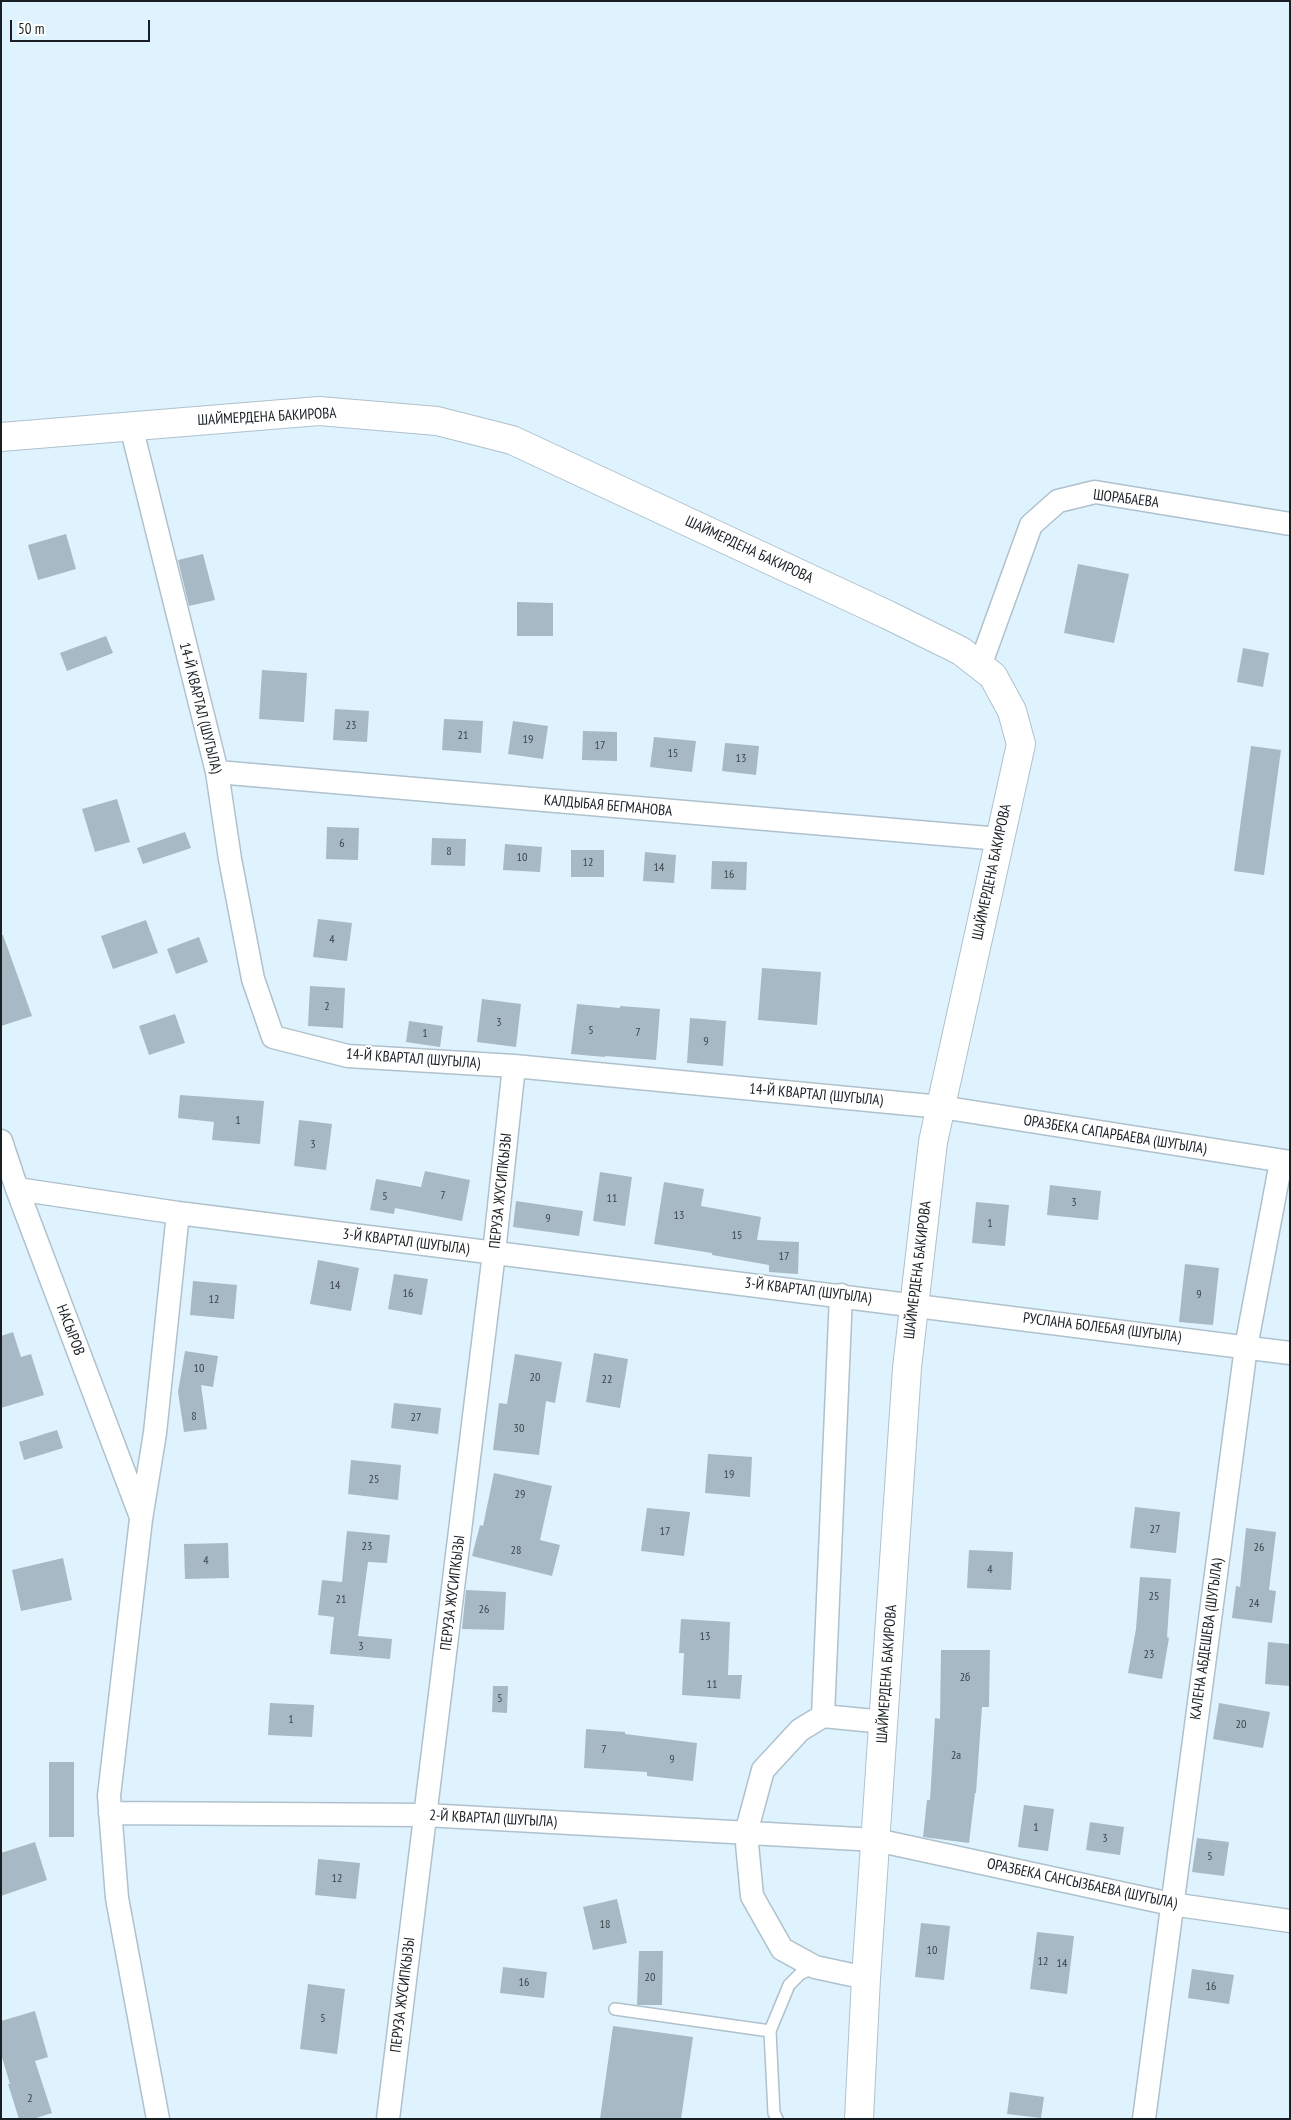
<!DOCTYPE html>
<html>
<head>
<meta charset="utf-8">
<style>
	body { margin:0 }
	#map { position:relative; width:1291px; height:2120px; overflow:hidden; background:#dff3fe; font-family:"PT Sans Narrow",sans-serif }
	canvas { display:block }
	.frame { position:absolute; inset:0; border:2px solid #192024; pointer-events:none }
	.scale { position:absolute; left:10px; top:20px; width:140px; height:22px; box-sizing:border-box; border:2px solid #192024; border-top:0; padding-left:6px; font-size:15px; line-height:18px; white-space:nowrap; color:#192024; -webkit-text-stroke:4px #fff; paint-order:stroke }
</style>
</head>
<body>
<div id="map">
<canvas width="1291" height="2120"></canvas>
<div class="frame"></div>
<div class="scale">50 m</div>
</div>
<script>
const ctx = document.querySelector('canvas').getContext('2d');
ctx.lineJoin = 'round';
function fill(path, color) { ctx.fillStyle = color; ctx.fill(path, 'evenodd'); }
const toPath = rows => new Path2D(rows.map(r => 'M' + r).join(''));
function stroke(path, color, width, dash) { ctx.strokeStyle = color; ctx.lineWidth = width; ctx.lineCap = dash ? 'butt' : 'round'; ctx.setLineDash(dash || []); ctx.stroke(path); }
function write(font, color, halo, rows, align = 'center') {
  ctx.font = font + ' "PT Sans Narrow",sans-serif'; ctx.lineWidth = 4; ctx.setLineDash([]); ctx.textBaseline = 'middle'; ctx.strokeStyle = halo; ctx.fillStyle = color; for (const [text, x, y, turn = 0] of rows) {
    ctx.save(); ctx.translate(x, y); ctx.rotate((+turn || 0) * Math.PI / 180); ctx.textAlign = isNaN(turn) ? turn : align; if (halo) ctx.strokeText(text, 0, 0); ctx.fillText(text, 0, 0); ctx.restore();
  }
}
fill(toPath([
	[66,534,76,569,38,580,28,545],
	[203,554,215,600,189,606,178,560],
	[1078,564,1129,574,1114,643,1064,633],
	[517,602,553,603,553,636,517,636],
	[106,636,113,653,67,671,60,653],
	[1243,648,1269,653,1263,687,1237,682],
	[262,670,307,673,304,722,259,719],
	[335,709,369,711,367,742,333,740],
	[444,719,483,721,481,753,442,750],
	[513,721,548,726,543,759,508,754],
	[583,731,617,732,617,761,582,760],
	[654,737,696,741,692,772,650,767],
	[725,743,759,746,756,775,722,771],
	[1251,746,1281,750,1264,875,1234,871],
	[117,799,130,842,95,852,82,809],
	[327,827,359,828,358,860,326,859],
	[185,832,191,848,143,864,137,848],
	[432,838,466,839,465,866,431,865],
	[505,844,542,847,540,872,503,870],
	[571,850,604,850,604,877,571,877],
	[645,852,676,855,674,883,643,881],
	[712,861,747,862,746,890,711,889],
	[318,919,352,923,347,961,313,957],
	[146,920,158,953,113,969,101,936],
	[1,935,3,935,32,1016,1,1026],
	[199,937,208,962,176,974,167,949],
	[762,968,821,972,817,1025,758,1020],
	[310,986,345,988,343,1028,308,1026],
	[482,999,521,1004,516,1047,477,1042],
	[577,1004,620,1008,620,1006,660,1009,656,1060,605,1056,605,1057,571,1054],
	[175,1014,185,1043,149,1055,139,1026],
	[690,1018,726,1021,723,1066,687,1063],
	[409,1021,443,1026,440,1047,406,1042],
	[180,1095,264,1101,260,1144,212,1140,214,1122,178,1118],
	[299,1120,332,1124,326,1170,294,1166],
	[425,1171,470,1180,462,1221,395,1208,394,1214,370,1210,376,1179,421,1187],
	[600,1172,632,1177,625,1226,593,1221],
	[664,1182,704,1189,701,1206,761,1217,757,1240,799,1242,798,1274,769,1272,769,1265,712,1255,712,1253,654,1244],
	[1050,1185,1101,1191,1098,1220,1047,1215],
	[516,1201,583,1211,579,1236,513,1227],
	[976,1202,1009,1205,1005,1246,972,1243],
	[318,1260,359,1268,351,1311,310,1304],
	[1185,1264,1219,1268,1213,1325,1179,1322],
	[394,1274,428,1279,422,1315,388,1309],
	[193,1281,237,1285,234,1319,190,1315],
	[13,1332,21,1357,31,1354,44,1395,1,1408,1,1336],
	[185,1351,218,1356,213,1387,201,1385,207,1429,184,1432,178,1392],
	[594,1353,628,1359,620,1408,586,1402],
	[515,1354,562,1362,555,1403,546,1401,539,1455,493,1450,499,1403,507,1404],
	[394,1403,441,1408,438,1434,391,1428],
	[57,1430,63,1448,24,1460,19,1442],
	[708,1454,752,1457,750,1497,705,1493],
	[351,1460,401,1465,398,1500,348,1494],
	[494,1473,552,1486,540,1540,560,1545,552,1576,472,1556,480,1525,483,1526],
	[1135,1507,1180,1512,1176,1553,1130,1548],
	[647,1508,690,1512,684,1556,641,1551],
	[1246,1528,1276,1532,1269,1590,1276,1591,1272,1623,1232,1618,1236,1586,1240,1587],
	[347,1531,390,1535,387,1563,368,1562,358,1636,392,1639,390,1659,330,1654,334,1617,318,1615,322,1580,342,1582],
	[228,1543,229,1578,185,1579,184,1544],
	[969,1550,1013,1552,1011,1590,967,1588],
	[63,1558,72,1600,21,1611,12,1570],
	[1140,1577,1171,1579,1167,1637,1169,1638,1162,1679,1128,1673,1136,1629],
	[466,1590,506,1592,504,1630,462,1629],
	[681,1619,730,1622,728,1675,742,1675,740,1699,682,1695,684,1653,679,1653],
	[1268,1642,1290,1644,1290,1686,1265,1684],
	[941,1650,990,1650,989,1707,982,1707,976,1793,975,1793,969,1843,923,1837,927,1800,930,1800,935,1718,940,1719],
	[493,1686,508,1686,507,1713,492,1712],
	[270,1703,314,1705,312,1737,268,1735],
	[1219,1703,1270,1712,1263,1748,1213,1739],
	[586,1729,625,1732,625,1734,697,1743,693,1781,647,1776,647,1772,584,1768],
	[49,1762,74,1762,74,1837,49,1837],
	[1024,1805,1054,1809,1048,1851,1018,1847],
	[1090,1822,1124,1827,1120,1855,1086,1850],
	[1197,1838,1229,1842,1224,1876,1192,1872],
	[35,1842,47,1880,1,1896,1,1853],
	[318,1859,360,1863,356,1899,315,1895],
	[617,1899,627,1943,593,1950,583,1907],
	[921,1923,950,1926,944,1980,915,1977],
	[1037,1932,1074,1936,1067,1994,1030,1989],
	[639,1951,663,1951,662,2005,637,2005],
	[503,1967,547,1972,544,1998,500,1993],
	[1192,1969,1234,1975,1229,2004,1188,1998],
	[308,1984,345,1989,337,2054,300,2049],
	[35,2011,48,2057,35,2061,52,2113,33,2119,19,2119,8,2084,10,2084,1,2054,1,2021],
	[613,2026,693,2037,681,2119,600,2119],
	[1010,2092,1044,2097,1041,2118,1007,2114]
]), '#a7b9c4');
const lane = toPath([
	[615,2009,770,2031,774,2113,777,2119],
	[770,2031,789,1985,800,1974,815,1967]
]);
const street = toPath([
	[131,426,217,772,230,859,253,979,273,1037,348,1056,514,1066,941,1107,1290,1162],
	[980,666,1031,525,1058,501,1095,492,1290,524],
	[217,772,1000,839],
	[1,1141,17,1189,141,1517],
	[17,1189,178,1213,1290,1353],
	[823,1716,841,1295],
	[110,1813,425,1815,876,1840,1171,1904,1290,1921],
	[866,1978,815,1967,782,1949,752,1896,746,1833,763,1770,800,1730,823,1716,884,1722],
	[158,2119,117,1898,109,1796,141,1519,155,1433,178,1213],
	[388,2119,494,1253,514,1066],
	[1144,2119,1246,1347,1281,1162]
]);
const secondary = toPath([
	[1,437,319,411,437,421,512,440,888,615,961,651,993,676,1012,711,1021,744,933,1142,907,1368,866,1978,859,2119]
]);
stroke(lane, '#aec1cc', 14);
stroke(street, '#aec1cc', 25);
stroke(secondary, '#aec1cc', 30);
stroke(lane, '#fff', 11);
stroke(street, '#fff', 22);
stroke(secondary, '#fff', 28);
write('12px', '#3c464c', null, [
	["23",351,726],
	["21",463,736],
	["19",528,740],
	["17",600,746],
	["15",673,754],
	["13",741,759],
	["6",342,844],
	["8",449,852],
	["10",522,858],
	["12",588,863],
	["14",659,868],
	["16",729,875],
	["4",332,940],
	["2",327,1007],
	["3",499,1023],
	["5",591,1031],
	["7",638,1033],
	["1",425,1034],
	["9",706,1042],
	["1",238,1121],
	["3",313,1145],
	["7",443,1196],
	["5",385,1197],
	["11",612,1199],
	["3",1074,1203],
	["13",679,1216],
	["9",548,1219],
	["1",990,1224],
	["15",737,1236],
	["17",784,1257],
	["14",335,1286],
	["16",408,1294],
	["9",1199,1295],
	["12",214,1300],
	["10",199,1369],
	["20",535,1378],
	["22",607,1380],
	["8",194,1417],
	["27",416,1418],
	["30",519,1429],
	["19",729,1475],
	["25",374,1480],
	["29",520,1495],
	["27",1155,1530],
	["17",665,1532],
	["23",367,1547],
	["26",1259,1548],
	["28",516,1551],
	["4",206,1561],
	["4",990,1570],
	["25",1154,1597],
	["21",341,1600],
	["24",1254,1604],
	["26",484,1610],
	["13",705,1637],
	["3",361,1647],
	["23",1149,1655],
	["2б",965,1678],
	["11",712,1685],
	["5",500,1699],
	["1",291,1720],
	["20",1241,1725],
	["7",604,1750],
	["2а",956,1756],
	["9",672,1760],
	["1",1036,1828],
	["3",1105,1839],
	["5",1210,1857],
	["12",337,1879],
	["18",605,1925],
	["10",932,1951],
	["12",1043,1962],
	["14",1062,1964],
	["20",650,1978],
	["16",524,1983],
	["16",1211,1987],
	["5",323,2019],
	["2",30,2099]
]);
write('15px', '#192024', '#fff', [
	["ШАЙМЕРДЕНА БАКИРОВА",267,417,-3],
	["ШОРАБАЕВА",1126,499,7],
	["ШАЙМЕРДЕНА БАКИРОВА",749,550,25],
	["14-Й КВАРТАЛ (ШУГЫЛА)",200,708,76],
	["КАЛДЫБАЯ БЕГМАНОВА",608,806,5],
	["ШАЙМЕРДЕНА БАКИРОВА",992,872,-78],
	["14-Й КВАРТАЛ (ШУГЫЛА)",413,1059,4],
	["14-Й КВАРТАЛ (ШУГЫЛА)",816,1095,5],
	["ОРАЗБЕКА САПАРБАЕВА (ШУГЫЛА)",1115,1135,9],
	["ПЕРУЗА ЖУСИПКЫЗЫ",501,1191,-84],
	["3-Й КВАРТАЛ (ШУГЫЛА)",406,1242,7],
	["ШАЙМЕРДЕНА БАКИРОВА",918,1270,-83],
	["3-Й КВАРТАЛ (ШУГЫЛА)",808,1291,7],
	["РУСЛАНА БОЛЕБАЯ (ШУГЫЛА)",1102,1328,7],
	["НАСЫРОВ",70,1330,69],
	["ПЕРУЗА ЖУСИПКЫЗЫ",453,1593,-83],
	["КАЛЕНА АБДЕШЕВА (ШУГЫЛА)",1207,1639,-82],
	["ШАЙМЕРДЕНА БАКИРОВА",887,1674,-86],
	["2-Й КВАРТАЛ (ШУГЫЛА)",493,1819,3],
	["ОРАЗБЕКА САНСЫЗБАЕВА (ШУГЫЛА)",1082,1884,12],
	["ПЕРУЗА ЖУСИПКЫЗЫ",403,1995,-83]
]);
</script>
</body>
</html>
